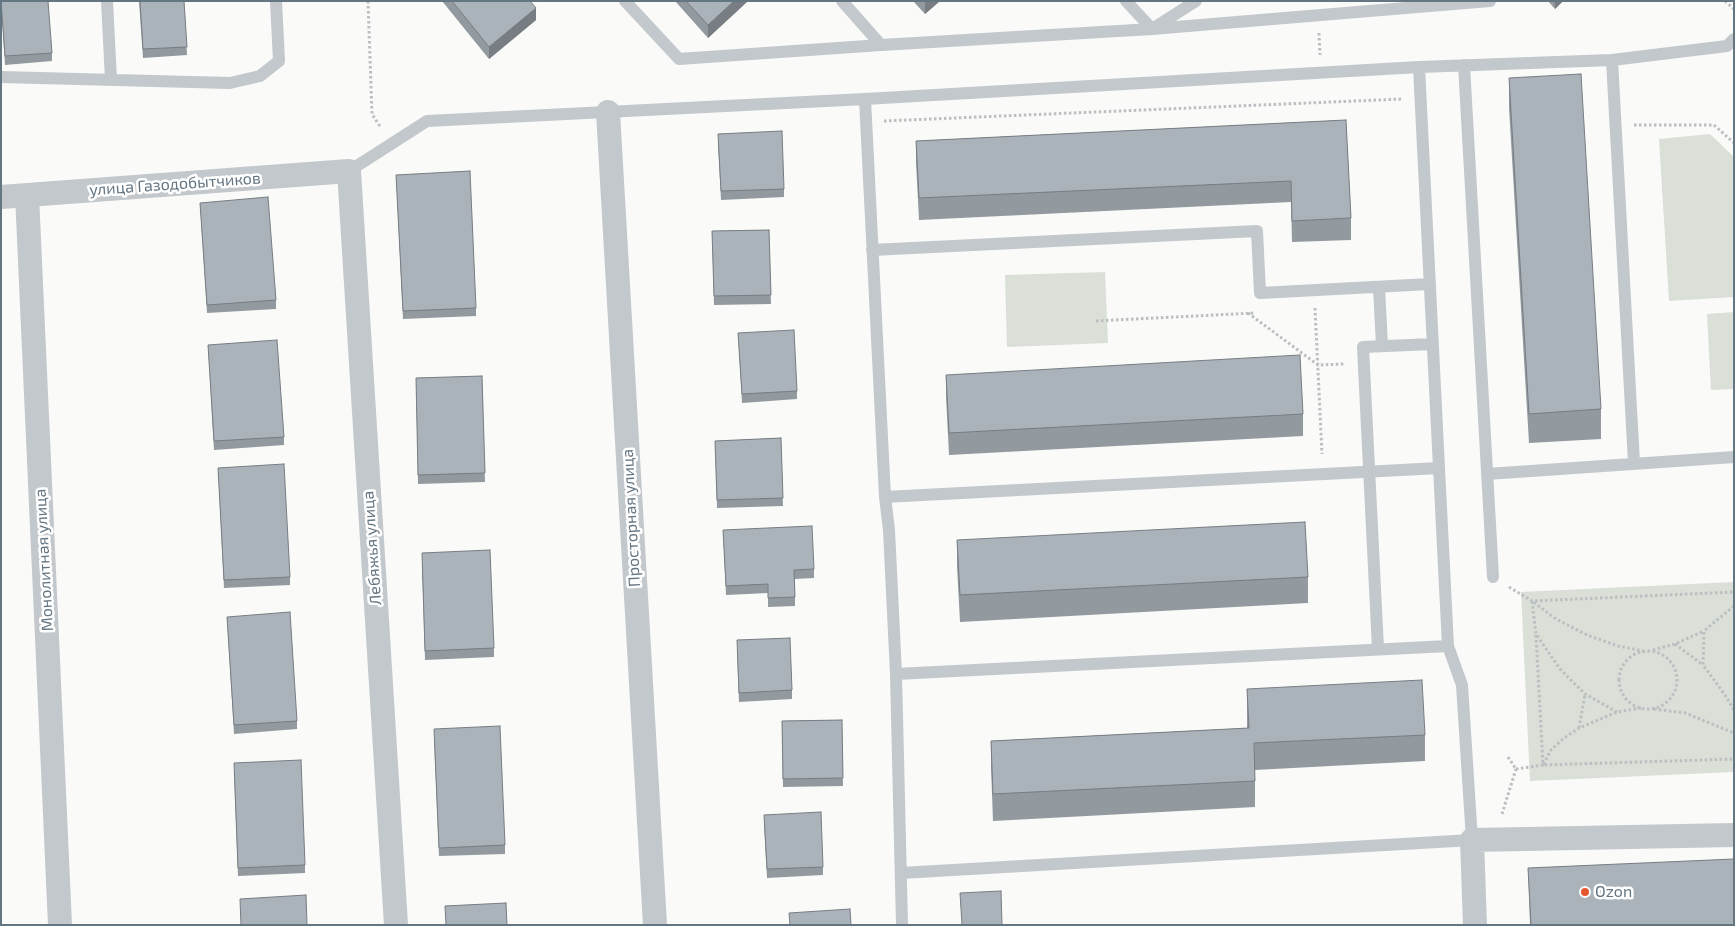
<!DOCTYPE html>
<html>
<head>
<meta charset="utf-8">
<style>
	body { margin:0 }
	#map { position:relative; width:1735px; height:926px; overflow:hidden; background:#fafaf8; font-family:"Exo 2",sans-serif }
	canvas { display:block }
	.frame { position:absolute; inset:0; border:2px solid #657683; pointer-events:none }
</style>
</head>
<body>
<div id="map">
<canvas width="1735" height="926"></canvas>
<div class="frame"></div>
</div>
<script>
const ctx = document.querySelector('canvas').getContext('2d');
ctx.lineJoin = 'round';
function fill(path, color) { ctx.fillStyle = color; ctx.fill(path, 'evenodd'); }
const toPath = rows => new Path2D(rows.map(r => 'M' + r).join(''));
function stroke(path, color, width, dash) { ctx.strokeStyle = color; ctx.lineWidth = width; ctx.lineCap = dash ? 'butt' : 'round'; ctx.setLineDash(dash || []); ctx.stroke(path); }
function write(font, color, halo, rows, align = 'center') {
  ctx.font = font + ' "Exo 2",sans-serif'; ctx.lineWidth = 5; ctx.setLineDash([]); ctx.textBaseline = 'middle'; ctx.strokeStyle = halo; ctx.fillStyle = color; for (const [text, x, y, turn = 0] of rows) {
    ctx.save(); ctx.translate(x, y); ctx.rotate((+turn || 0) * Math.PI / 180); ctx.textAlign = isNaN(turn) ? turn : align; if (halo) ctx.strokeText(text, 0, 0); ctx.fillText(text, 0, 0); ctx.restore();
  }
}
fill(toPath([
	[1710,134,1734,157,1734,297,1669,301,1659,139],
	[1105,272,1108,343,1007,347,1005,275],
	[1734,312,1734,389,1711,390,1707,314],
	[1734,582,1734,772,1530,781,1521,592]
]), '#dadfd7');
stroke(toPath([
	[368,1,372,114,381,128],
	[1725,1,1734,9],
	[1319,33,1320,55],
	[884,121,1402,99],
	[1634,125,1714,125,1734,143],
	[1315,308,1322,454],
	[1248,313,1318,365,1344,364],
	[1096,321,1254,313],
	[1509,587,1532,601,1734,592],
	[1734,606,1704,631,1703,665,1725,695,1734,710],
	[1675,644,1703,665],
	[1653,650,1675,644,1704,631],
	'1619 680a29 29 0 1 1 58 0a29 29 0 1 1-58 0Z',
	[1641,708,1617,712,1579,728,1564,738,1551,750,1543,765,1734,759],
	[1654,709,1685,713,1734,733],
	[1617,712,1585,694,1560,669,1536,634,1532,601,1556,619,1587,635,1618,646,1643,651],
	[1579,728,1585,694],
	[1508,757,1516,769],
	[1516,769,1543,765,1536,635],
	[1502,814,1516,769]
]), '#bbbfc2', 3, [2.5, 2.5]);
stroke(toPath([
	[107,1,111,80],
	[625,1,679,59,881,45],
	[842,1,881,45,1152,29,1490,1],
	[1126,1,1152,29,1196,1],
	[1612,60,1727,46,1734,39],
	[1464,65,1493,577],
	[1,77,230,83,260,76,279,61,276,1],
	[865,99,885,497,1439,468,1419,67],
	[349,171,427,121,865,99,1419,67,1612,60,1634,463],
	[872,250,1257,231,1260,293,1430,284],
	[1379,287,1382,346],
	[1487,474,1734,457],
	[885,497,889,530,896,674,902,925],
	[1378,649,1363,347,1433,344],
	[896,674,1448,646],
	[901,873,1472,840,1462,685,1448,646,1439,468]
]), '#c3c8cc', 12);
stroke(toPath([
	[608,112,655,925],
	[27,195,60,925],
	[1,197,349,171,396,925],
	[1475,925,1472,840,1734,835]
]), '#c3c8cc', 24);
fill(toPath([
	[1,1,52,53,52,61,5,65],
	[139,1,184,1,187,55,143,58],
	[442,1,530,1,536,20,489,59],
	[675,1,748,1,708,38],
	[913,1,940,1,925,14],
	[1548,1,1563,1,1555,9],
	[1509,78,1601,409,1601,439,1529,443,1509,108],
	[1346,120,1351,218,1351,240,1292,242,1291,202,919,220,916,162,916,141],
	[718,142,784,189,784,197,721,200],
	[396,175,476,308,476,316,403,319],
	[200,203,276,300,276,309,207,313],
	[769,230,771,304,714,305,712,231],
	[738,333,797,391,797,399,742,403],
	[208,345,284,437,284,445,214,450],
	[946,375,1303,414,1303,436,949,455,946,396],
	[482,376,485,482,418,484,416,378],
	[781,438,783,506,717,508,715,441],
	[218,468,290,577,290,585,224,588],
	[723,530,814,569,814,578,795,579,795,606,768,607,768,593,726,595],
	[957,540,1308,577,1308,603,960,622,957,566],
	[422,561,494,648,494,657,425,660],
	[227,617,297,721,297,729,234,734],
	[737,649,792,690,792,699,739,702],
	[1247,689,1425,735,1425,761,1255,770,1255,807,993,821,991,767,991,741,1247,728],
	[842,720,843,786,783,787,782,721],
	[434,737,505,845,505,854,439,856],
	[234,771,305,865,305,873,238,876],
	[764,823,823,867,823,875,767,878],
	[1528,868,1734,925,1530,925]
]), '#929a9f');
fill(toPath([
	[734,1,748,1,708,38,708,25],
	[925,1,940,1,925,14],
	[1555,1,1563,1,1555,9],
	[536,8,536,20,489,59,489,47]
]), '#777d82');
const building = toPath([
	[1,1,48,1,52,53,5,56,1,1],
	[140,1,184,1,187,47,143,49,140,1],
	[452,1,530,1,536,8,489,47,452,1],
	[686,1,734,1,708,25,686,1],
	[1581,74,1601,409,1529,414,1509,78,1581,74],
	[1346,120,1351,218,1292,221,1291,181,919,198,916,141,1346,120],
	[782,131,784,189,721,191,718,134,782,131],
	[470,171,476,308,403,311,396,175,470,171],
	[268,197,276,300,207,305,200,203,268,197],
	[769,230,771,295,714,296,712,231,769,230],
	[794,330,797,391,742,394,738,333,794,330],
	[277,340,284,437,214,441,208,345,277,340],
	[1300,355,1303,414,949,433,946,375,1300,355],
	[482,376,485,473,418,475,416,378,482,376],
	[781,438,783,498,717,500,715,441,781,438],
	[284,464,290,577,224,580,218,468,284,464],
	[1305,522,1308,577,960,595,957,540,1305,522],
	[812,526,814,569,794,570,795,597,768,598,768,584,726,586,723,530,812,526],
	[490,550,494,648,425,651,422,553,490,550],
	[290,612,297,721,234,725,227,617,290,612],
	[790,638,792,690,739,693,737,640,790,638],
	[1422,680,1425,735,1254,743,1255,781,993,794,991,741,1249,728,1247,689,1422,680],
	[842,720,843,778,783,779,782,721,842,720],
	[500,726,505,845,439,848,434,729,500,726],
	[301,760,305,865,238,868,234,763,301,760],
	[821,812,823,867,767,869,764,815,821,812],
	[1734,859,1734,925,1531,925,1528,868,1734,859],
	[1001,891,1002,925,962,925,960,893,1001,891],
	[306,895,307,925,241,925,240,899,306,895],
	[506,903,507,925,446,925,445,906,506,903],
	[850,909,851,925,790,925,789,913,850,909]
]);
fill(building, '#aab3b9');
stroke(building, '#777d82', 1);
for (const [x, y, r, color] of [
	[1585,892,5,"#e4572e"]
]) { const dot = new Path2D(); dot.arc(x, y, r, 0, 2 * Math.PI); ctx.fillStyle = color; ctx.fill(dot); stroke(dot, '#fff', 2); }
write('16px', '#657683', '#fff', [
	["улица Газодобытчиков",175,184,-4],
	["Просторная улица",631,518,-93],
	["Лебяжья улица",372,548,-94],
	["Монолитная улица",44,560,-93]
]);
write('16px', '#657683', '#fff', [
	["Ozon",1595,892]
], 'left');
</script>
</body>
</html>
